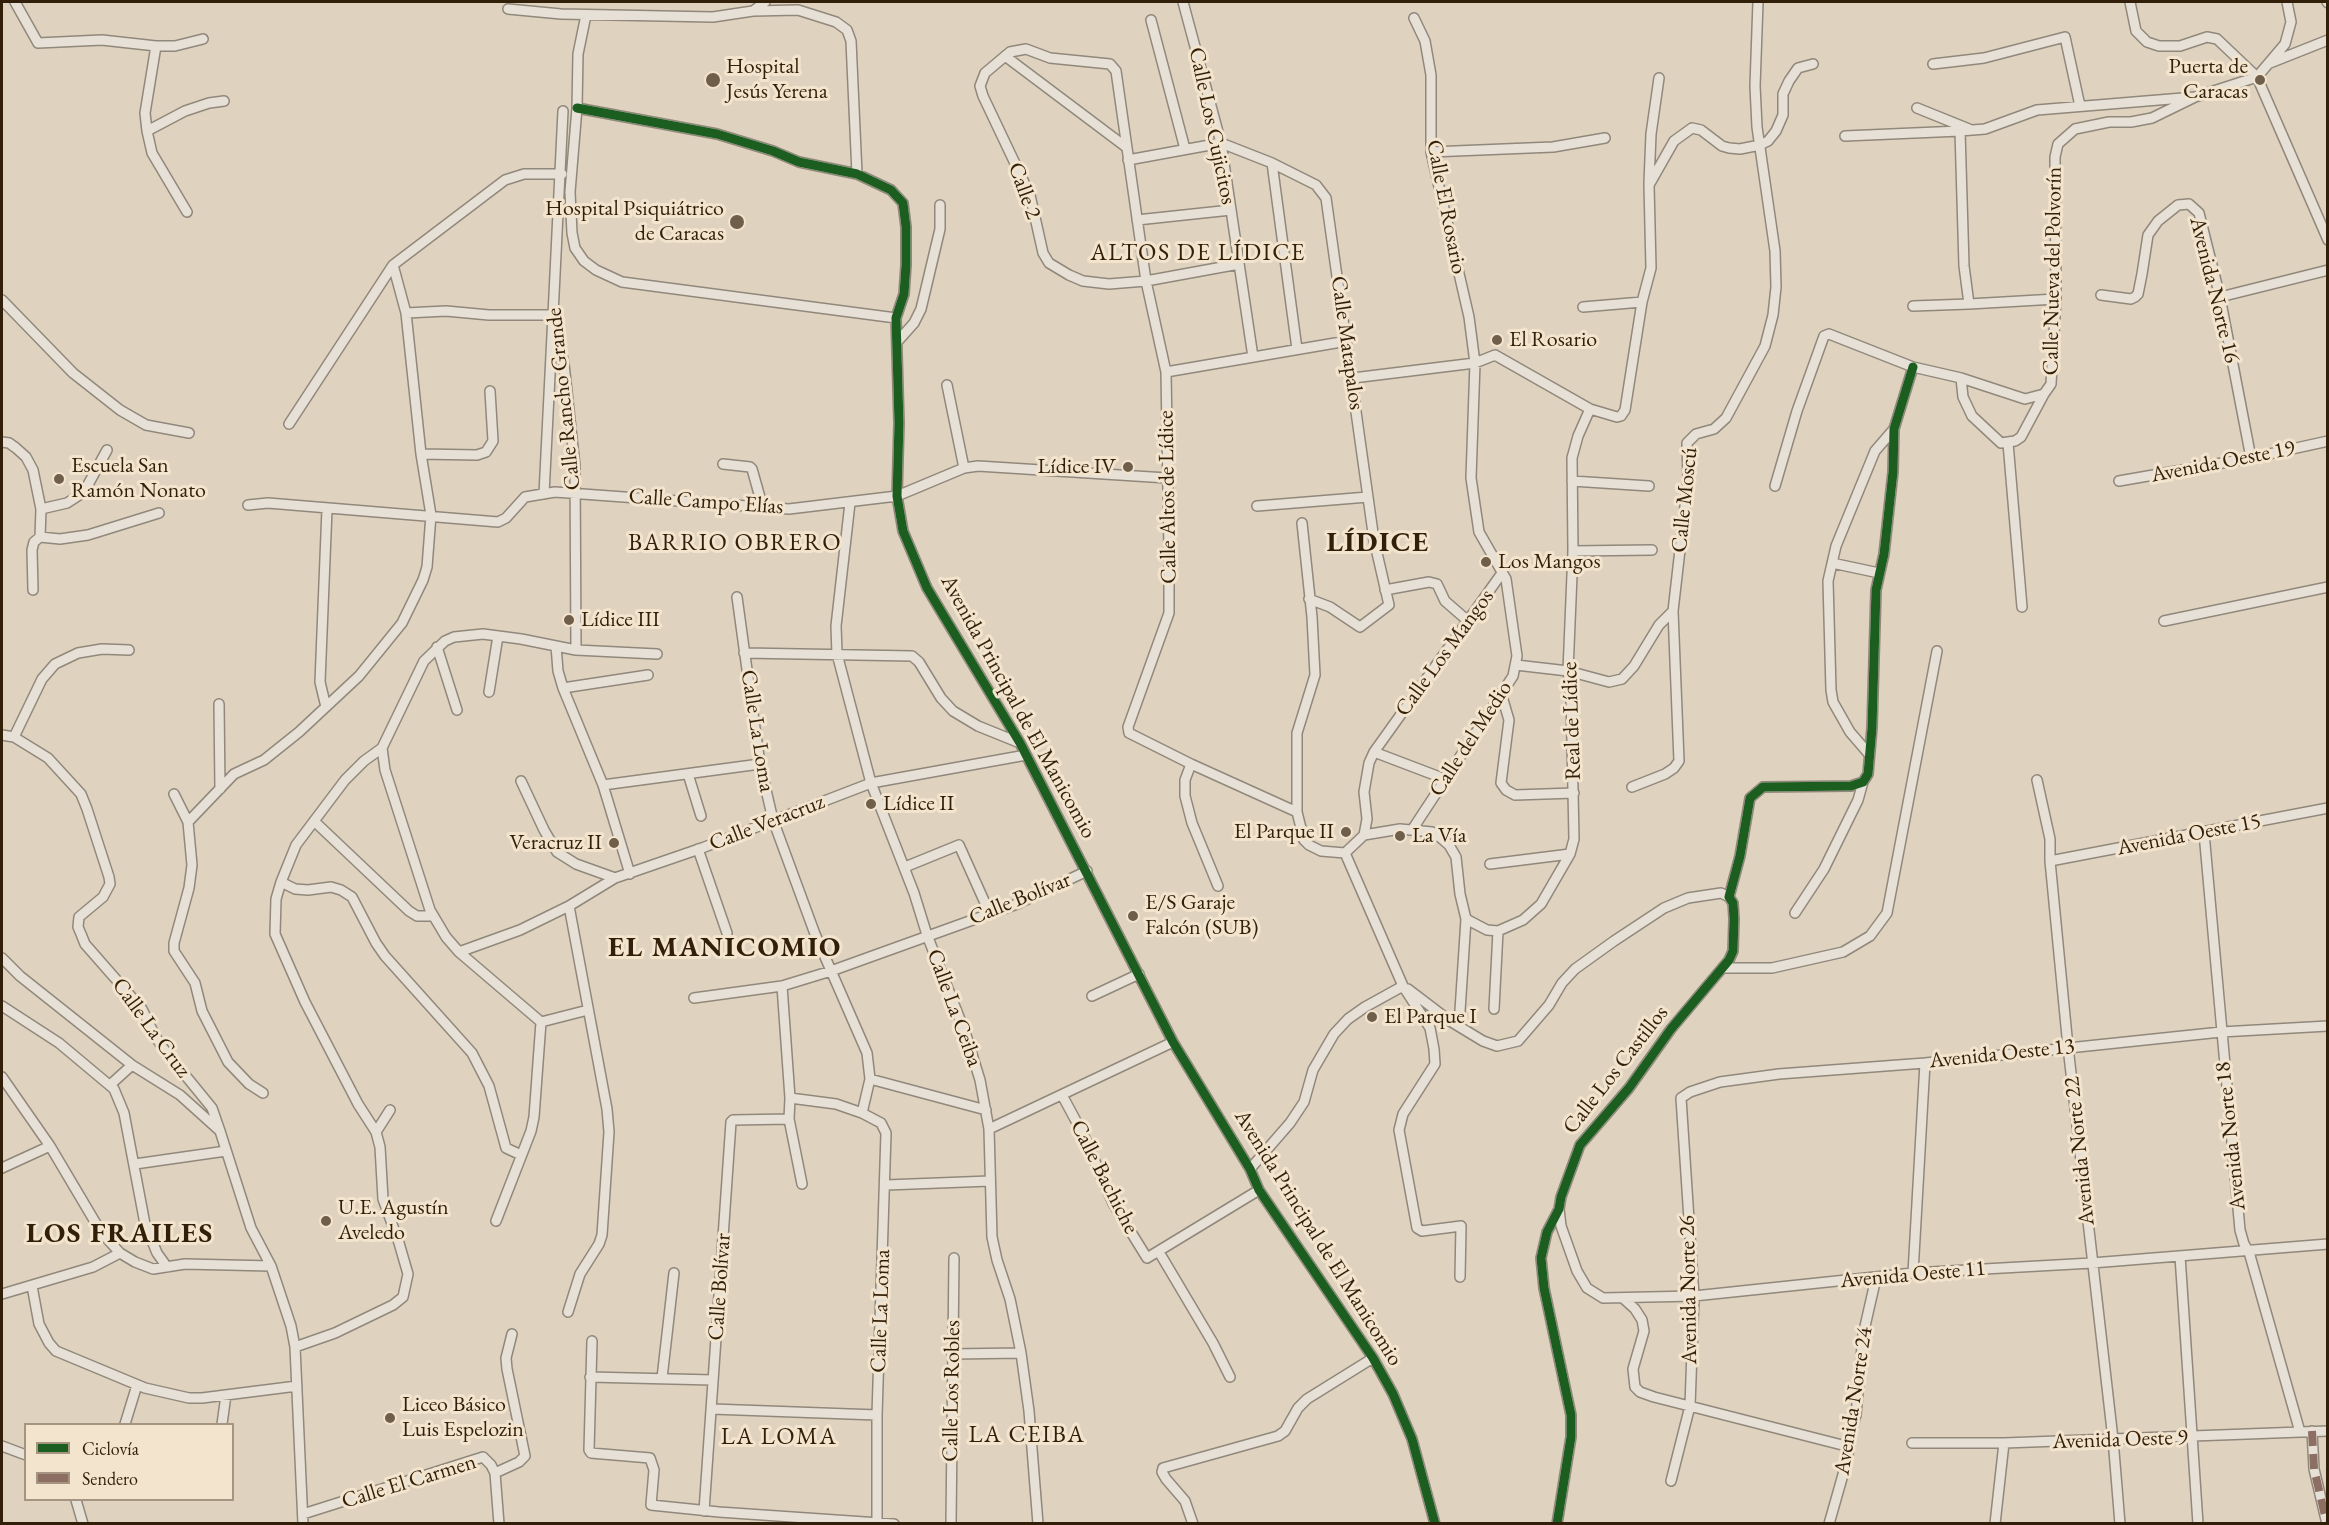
<!DOCTYPE html>
<html>
<head>
<meta charset="utf-8">
<style>
	body { margin:0 }
	#map { position:relative; width:2329px; height:1525px; overflow:hidden; background:#dfd3c0; font-family:"EB Garamond",serif }
	canvas { display:block }
	.frame { position:absolute; inset:0; border:3px solid #311f0a; pointer-events:none }
	.legend { position:absolute; left:24px; top:1423px; width:210px; height:78px; box-sizing:border-box; background:#f3e4ce; border:2px solid #a59580; margin:0; padding:8px 10px; list-style:none; font-size:18px; color:#311f0a }
	.legend li { display:flex; align-items:center; gap:12px; height:30px }
	.legend b { width:30px; border:2px solid #a59580 }
</style>
</head>
<body>
<div id="map">
<canvas width="2329" height="1525"></canvas>
<div class="frame"></div>
<ul class="legend">
<li><b style="height:8px;background:#1b5e20"></b>Ciclovía</li>
<li><b style="height:8px;background:#8d6e63"></b>Sendero</li>
</ul>
</div>
<script>
const ctx = document.querySelector('canvas').getContext('2d');
ctx.lineJoin = 'round';
const toPath = rows => new Path2D(rows.map(r => 'M' + r).join(''));
function stroke(path, color, width, dash) { ctx.strokeStyle = color; ctx.lineWidth = width; ctx.lineCap = dash ? 'butt' : 'round'; ctx.setLineDash(dash || []); ctx.stroke(path); }
function write(font, color, halo, rows, align = 'center') {
  ctx.font = font + ' "EB Garamond",serif'; ctx.lineWidth = 6; ctx.setLineDash([]); ctx.textBaseline = 'middle'; ctx.strokeStyle = halo; ctx.fillStyle = color; for (const [text, x, y, turn = 0] of rows) {
    ctx.save(); ctx.translate(x, y); ctx.rotate((+turn || 0) * Math.PI / 180); ctx.textAlign = isNaN(turn) ? turn : align; if (halo) ctx.strokeText(text, 0, 0); ctx.fillText(text, 0, 0); ctx.restore();
  }
}
const street = toPath([
	[15,2,38,43,102,40,156,46,175,46,203,39],
	[1183,2,1221,143,1253,357],
	[2130,2,2136,31,2147,42,2159,46,2180,46,2207,37,2217,39,2257,77,2328,240],
	[2327,2,2328,3],
	[508,9,561,14,713,17,753,11,798,10,836,22,847,30,851,41,857,174],
	[753,11,765,2],
	[586,15,578,54,577,108,570,192,572,233,575,248,584,261,596,270,622,282,896,318],
	[1151,20,1185,149],
	[156,46,145,113,147,131,152,153,187,212],
	[1005,56,1126,147],
	[2270,63,2328,40],
	[1933,64,1984,58,2065,37,2080,106],
	[2257,77,2285,44,2291,22,2287,2],
	[577,108,717,134,773,151,799,162,857,174,891,190,903,203,906,227,906,265,904,294,896,318,899,423,897,496,903,531,927,588,1020,743,1173,1042,1250,1169,1259,1190,1373,1358,1393,1394,1412,1439,1435,1524],
	[1917,108,1969,129],
	[563,111,553,315,564,364,575,466,576,650],
	[147,131,185,111,209,103,224,101],
	[1845,136,1960,131],
	[1431,152,1553,147,1605,138],
	[1128,160,1221,143,1272,163,1316,185,1326,198,1374,540,1389,605,1360,627,1330,607,1309,599],
	[1272,163,1297,349],
	[1649,183,1651,134,1659,78],
	[1137,220,1231,210],
	[1239,264,1146,281,1109,284,1083,281,1069,275,1049,263,1043,253,1030,195,983,96,980,86,985,73,1010,52,1026,49,1050,58,1110,64,1116,71,1146,281,1166,372,1169,551,1169,613,1128,727,1129,733,1191,764,1297,812],
	[2101,295,2131,299,2135,297,2138,294,2142,274,2148,235,2158,221,2178,205,2189,204,2199,213,2220,297,2251,458],
	[2220,297,2328,270],
	[2,300,73,373,120,410,146,425,189,433],
	[1969,304,2056,299],
	[1913,306,1969,304,1964,266,1960,131,1985,129,2037,110,2195,97],
	[1583,307,1642,302],
	[406,313,446,311,489,315,553,315,544,494],
	[897,342,914,323,921,309,940,229,940,205],
	[1166,372,1347,341],
	[1353,378,1475,363,1495,355,1590,409,1578,436,1572,458,1573,551,1568,671,1571,695,1574,839,1570,854,1541,904,1523,920,1498,931,1487,930,1466,919,1460,894,1456,857,1449,845,1441,838,1432,832,1400,829,1364,835],
	[947,385,964,468],
	[2044,394,2051,384,2056,299,2055,157,2058,144,2075,129,2109,122,2131,122,2152,118,2195,97,2257,77],
	[1590,409,1617,417,1621,416,1625,410,1642,302,1651,268,1649,185,1674,141,1692,128,1701,130,1722,146,1729,148,1740,149,1760,145,1768,141,1776,131,1783,115,1783,94,1789,81,1798,68,1813,64],
	[289,424,393,265,505,180,524,174,562,174],
	[2,442,9,443,16,448,26,457,33,470,41,509,40,537,34,542,32,550,33,590],
	[2008,443,2022,607],
	[421,454,477,455,486,452,493,441,490,391],
	[723,464,750,467,752,469,763,508],
	[1572,481,1649,486],
	[2119,481,2251,458,2328,441],
	[1775,486,1797,411,1824,336,1829,334,1913,367,1961,378,2025,399,2044,394,2021,437,2015,441,2001,443,1972,416,1963,397,1961,378],
	[850,503,836,626,837,654,871,783,914,893,927,935,966,1035,980,1080,989,1129,992,1237,997,1260,1010,1299,1021,1353,1029,1411,1038,1524],
	[248,505,268,503,498,522,506,518,525,497,555,492,789,509,897,496,964,468,978,466,1167,478],
	[1257,506,1368,497],
	[41,509,67,503,84,492,107,450],
	[1302,523,1312,617,1315,675,1297,733,1297,812,1304,840,1309,845,1321,851,1345,853],
	[40,537,60,539,88,535,159,513],
	[1573,551,1652,550],
	[1832,563,1879,573],
	[1385,590,1429,582,1437,584,1445,601,1468,621],
	[737,597,760,764,773,820,815,934,867,1053,870,1079,862,1113],
	[2164,621,2328,587],
	[556,646,558,671,563,688,603,785,630,874],
	[437,647,457,710],
	[744,653,912,656,919,662,941,698,953,711,978,726,1020,743],
	[1516,665,1568,671,1609,682,1622,679,1634,666,1659,625,1673,611],
	[563,688,648,675],
	[489,692,498,636],
	[1501,693,1509,720,1501,783,1506,790,1515,795,1574,793],
	[219,704,220,789],
	[326,707,320,682,327,509],
	[2,735,14,737,48,758,81,794,87,809,109,877,110,884,103,897,79,917,78,927,81,934,85,944,142,1009,155,1036,163,1048,212,1108,220,1131],
	[14,737,42,679,55,664,78,653,102,649,129,650],
	[382,748,385,770,430,910,446,937,459,952,541,1022,588,1010],
	[1374,752,1445,779],
	[1869,754,1850,732,1833,702,1831,690,1828,581,1836,546,1875,451,1894,429],
	[1191,764,1185,780,1185,796,1192,823,1218,886],
	[688,774,701,816],
	[2037,780,2050,839,2050,861,2068,1047,2113,1439,2120,1524],
	[521,781,544,830,557,852,576,864,615,878],
	[603,785,760,764],
	[1632,787,1665,774,1674,768,1679,761,1673,611,1688,480,1687,443,1696,434,1714,429,1726,418,1765,346,1773,315,1776,287,1775,251,1757,127,1755,86,1758,2],
	[174,794,188,822,192,865,189,888,174,943,174,951,195,983,202,1011,228,1062,249,1084,263,1093],
	[314,821,409,911,417,916,433,916],
	[188,822,234,774,264,760,299,732,359,676,402,623,423,580,427,567,431,515,421,454,406,313,393,265],
	[1412,830,1513,676,1517,656,1506,579,1479,532,1471,478,1475,363,1469,317,1431,152,1431,75,1425,41,1414,18],
	[2204,833,2240,1230,2244,1244,2249,1252,2300,1432],
	[1364,835,1367,819,1364,792,1369,763,1374,752,1502,573],
	[698,849,727,933],
	[1345,853,1403,986,1430,1028,1434,1049,1435,1064,1403,1114,1399,1130,1417,1228,1422,1231,1461,1226,1460,1277],
	[1345,853,1364,835],
	[2050,861,2328,808],
	[1490,864,1570,854],
	[905,867,959,845,990,914],
	[281,882,295,889,308,890,331,887,341,890,352,897,376,943,385,956,472,1053,489,1086,506,1148,521,1155],
	[1795,913,1824,869,1858,800,1863,782],
	[459,952,520,930,569,906,615,878,702,848,871,783,1026,755],
	[2,958,20,976,132,1065,180,1095,220,1131,251,1228,271,1266,291,1326,295,1347,303,1524],
	[1724,968,1772,968,1843,952,1870,936,1887,913,1937,651],
	[782,986,790,1098,789,1119,802,1184],
	[1408,989,1450,1021,1483,1041,1497,1046,1518,1041,1549,1005,1562,983,1575,969,1614,941,1664,908,1688,898,1721,893,1729,897],
	[1092,996,1139,974],
	[694,998,782,986,831,971,1017,904,1087,871],
	[2,1006,59,1043,114,1089,124,1113,145,1224,157,1253,167,1267],
	[1494,1009,1498,931],
	[1459,1026,1466,919],
	[2,1077,50,1146,101,1232,120,1253,135,1262,153,1269,185,1264,271,1266],
	[870,1079,986,1110],
	[110,1085,132,1065],
	[1062,1095,1083,1134,1113,1203,1147,1258,1259,1190],
	[790,1098,836,1104,862,1113,881,1123,886,1133,877,1415,877,1522],
	[989,1129,1173,1042],
	[376,1132,390,1110],
	[135,1164,226,1151],
	[2,1168,50,1146],
	[1250,1169,1290,1123,1304,1102,1313,1070,1334,1034,1348,1019,1365,1007,1403,986],
	[886,1185,990,1181],
	[1559,1209,1561,1226,1577,1271,1587,1288,1603,1298,1694,1296,1913,1273,2092,1263,2328,1244],
	[496,1221,531,1131,534,1117,541,1022],
	[1159,1252,1213,1343,1230,1377],
	[2180,1256,2198,1524],
	[1913,1273,1925,1063],
	[32,1286,39,1324,49,1343,56,1351,145,1388,189,1398,202,1398,297,1386],
	[2,1294,93,1267,120,1253],
	[1624,1299,1635,1309,1642,1320,1644,1331,1633,1369,1635,1387,1640,1392,1654,1397,1850,1447],
	[568,1312,580,1274,599,1244,602,1235,609,1132,607,1109,569,906],
	[592,1341,589,1450,591,1453,650,1458,654,1470,651,1505,719,1512,894,1524],
	[295,1347,335,1333,393,1305,403,1297,408,1274,399,1243,383,1199,380,1147,376,1132,358,1104,305,1002,275,934,276,899,281,882,296,845,345,780,364,761,382,748,424,661,445,641,454,637,483,634,521,639,576,650,657,654],
	[952,1354,1021,1353],
	[590,1377,713,1380],
	[662,1378,674,1273],
	[712,1409,877,1415],
	[125,1424,137,1385],
	[222,1424,226,1395],
	[2312,1431,2314,1469,2327,1524],
	[1912,1443,2004,1443,2328,1431],
	[2,1446,26,1455],
	[495,1473,519,1462,525,1456,507,1369,506,1358,512,1334],
	[1671,1481,1690,1406,1694,1296,1681,1098,1690,1092,1720,1082,1779,1074,1925,1063,2221,1032,2328,1026],
	[76,1500,83,1524],
	[704,1511,731,1122,733,1120,789,1119],
	[303,1514,483,1457,491,1465,495,1473,499,1524],
	[951,1524,954,1258],
	[1193,1524,1185,1501,1166,1479,1162,1472,1163,1468,1278,1436,1285,1431,1298,1408,1307,1399,1373,1358],
	[1557,1524,1571,1437,1571,1415,1544,1288,1541,1258,1547,1232,1559,1209,1561,1197,1580,1145,1629,1088,1671,1029,1729,960,1733,951,1734,919,1733,903,1729,897,1740,856,1750,798,1763,787,1851,786,1863,782,1868,774,1872,728,1876,590,1884,554,1893,472,1894,429,1913,367],
	[1829,1524,1848,1457,1849,1439,1856,1415,1863,1335,1876,1278],
	[1995,1524,2004,1443]
]);
stroke(street, '#91887b', 12);
stroke(street, '#e6e0d6', 9);
stroke(toPath([
	[2312,1431,2314,1469,2327,1524]
]), '#8d6e63', 8, [15, 8]);
stroke(toPath([
	[577,108,717,134,773,151,799,162,857,174,891,190,903,203,906,227,906,265,904,294,896,318,899,423,897,496,903,531,927,588,1020,743,1173,1042,1250,1169,1259,1190,1373,1358,1393,1394,1412,1439,1435,1524],
	[1557,1524,1571,1437,1571,1415,1544,1288,1541,1258,1547,1232,1559,1209,1561,1197,1580,1145,1629,1088,1671,1029,1729,960,1733,951,1734,919,1733,903,1729,897,1740,856,1750,798,1763,787,1851,786,1863,782,1868,774,1872,728,1876,590,1884,554,1893,472,1894,429,1913,367]
]), '#1b5e20', 9);
for (const [x, y, r, color] of [
	[713,80,8,"#6e5e4a"],
	[2260,80,6,"#6e5e4a"],
	[737,222,8,"#6e5e4a"],
	[1497,340,6,"#6e5e4a"],
	[1128,467,6,"#6e5e4a"],
	[59,479,6,"#6e5e4a"],
	[1486,562,6,"#6e5e4a"],
	[569,620,6,"#6e5e4a"],
	[871,804,6,"#6e5e4a"],
	[1346,832,6,"#6e5e4a"],
	[1400,836,6,"#6e5e4a"],
	[614,843,6,"#6e5e4a"],
	[1133,916,6,"#6e5e4a"],
	[1372,1017,6,"#6e5e4a"],
	[326,1221,6,"#6e5e4a"],
	[390,1418,6,"#6e5e4a"]
]) { const dot = new Path2D(); dot.arc(x, y, r, 0, 2 * Math.PI); ctx.fillStyle = color; ctx.fill(dot); stroke(dot, '#f3e4ce', 2); }
write('22px', '#311f0a', '#f3e4ce', [
	["Hospital",726,67],
	["Jesús Yerena",726,92],
	["Puerta de",2248,67,"right"],
	["Caracas",2248,92,"right"],
	["Hospital Psiquiátrico",724,209,"right"],
	["de Caracas",724,234,"right"],
	["El Rosario",1509,340],
	["Escuela San",71,466],
	["Ramón Nonato",71,491],
	["Lídice IV",1116,467,"right"],
	["Los Mangos",1498,562],
	["Lídice III",581,620],
	["Lídice II",883,804],
	["El Parque II",1334,832,"right"],
	["La Vía",1412,836],
	["Veracruz II",602,843,"right"],
	["E/S Garaje",1145,903],
	["Falcón (SUB)",1145,928],
	["El Parque I",1384,1017],
	["U.E. Agustín",338,1208],
	["Aveledo",338,1233],
	["Liceo Básico",402,1405],
	["Luis Espelozin",402,1430]
], 'left');
write('22px', '#311f0a', '#f3e4ce', [
	["Calle Los Cujicitos",1212,126,78],
	["Calle 2",1024,191,70],
	["Calle El Rosario",1446,207,79],
	["Calle Nueva del Polvorín",2053,271,-89],
	["Avenida Norte 16",2214,290,76],
	["Calle Matapalos",1347,343,82],
	["Calle Rancho Grande",564,399,-96],
	["Avenida Oeste 19",2223,462,-11],
	["Calle Altos de Lídice",1168,497,-91],
	["Calle Moscú",1685,500,-84],
	["Calle Campo Elías",706,502,4],
	["Calle Los Mangos",1445,653,-54],
	["Avenida Principal de El Manicomio",1018,707,61],
	["Real de Lídice",1572,721,-92],
	["Calle La Loma",757,731,81],
	["Calle del Medio",1471,739,-57],
	["Calle Veracruz",767,823,-21],
	["Avenida Oeste 15",2189,835,-11],
	["Calle Bolívar",1020,899,-22],
	["Calle La Ceiba",954,1008,70],
	["Calle La Cruz",151,1028,54],
	["Avenida Oeste 13",2002,1054,-6],
	["Calle Los Castillos",1616,1070,-52],
	["Avenida Norte 18",2231,1136,-96],
	["Avenida Norte 22",2080,1151,-96],
	["Calle Bachiche",1104,1177,63],
	["Avenida Principal de El Manicomio",1318,1238,58],
	["Avenida Oeste 11",1913,1275,-5],
	["Calle Bolívar",720,1287,-86],
	["Avenida Norte 26",1689,1290,-91],
	["Calle La Loma",881,1311,-88],
	["Calle Los Robles",952,1391,-89],
	["Avenida Norte 24",1854,1401,-81],
	["Avenida Oeste 9",2120,1440,-2],
	["Calle El Carmen",409,1482,-17]
]);
ctx.letterSpacing = '1.5px';
write('24px', '#311f0a', '#f3e4ce', [
	["ALTOS DE LÍDICE",1198,253],
	["BARRIO OBRERO",735,543],
	["LA CEIBA",1027,1435],
	["LA LOMA",779,1437]
]);
ctx.letterSpacing = '0px';
ctx.letterSpacing = '1.5px';
write('bold 28px', '#311f0a', '#f3e4ce', [
	["LÍDICE",1378,543],
	["EL MANICOMIO",725,948],
	["LOS FRAILES",120,1234]
]);
ctx.letterSpacing = '0px';
</script>
</body>
</html>
